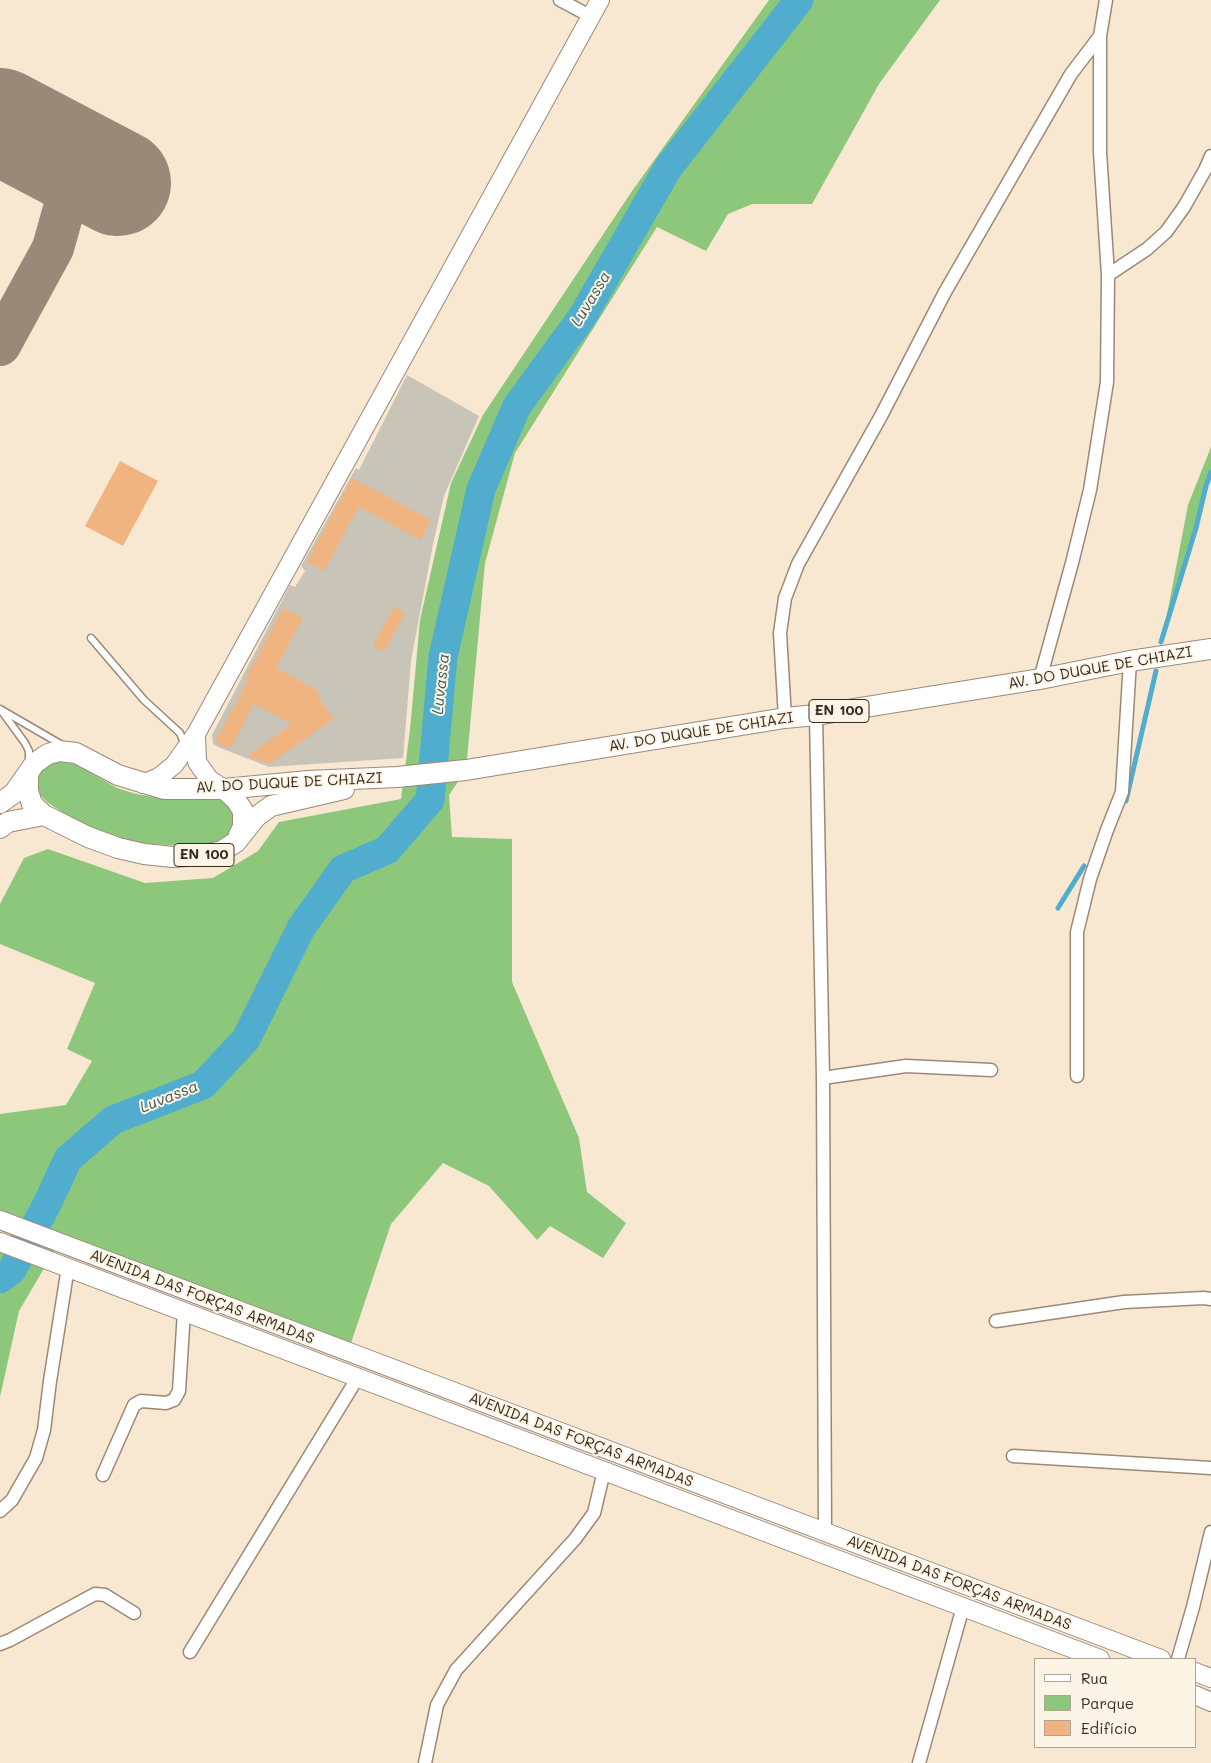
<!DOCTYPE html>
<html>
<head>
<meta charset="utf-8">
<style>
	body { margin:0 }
	#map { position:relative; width:1211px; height:1763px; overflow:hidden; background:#f8e8d2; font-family:Mali,sans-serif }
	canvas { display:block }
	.legend { position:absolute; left:1034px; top:1658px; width:162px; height:90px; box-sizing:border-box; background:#fcf5e5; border:1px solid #afa495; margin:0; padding:6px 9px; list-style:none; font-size:15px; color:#3b2a1e }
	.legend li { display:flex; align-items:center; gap:10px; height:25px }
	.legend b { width:25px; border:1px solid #afa495 }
</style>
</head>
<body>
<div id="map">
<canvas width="1211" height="1763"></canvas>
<ul class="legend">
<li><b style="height:6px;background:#fff"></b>Rua</li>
<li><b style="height:14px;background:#8cc77c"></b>Parque</li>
<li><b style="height:14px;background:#f0b480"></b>Edifício</li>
</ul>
</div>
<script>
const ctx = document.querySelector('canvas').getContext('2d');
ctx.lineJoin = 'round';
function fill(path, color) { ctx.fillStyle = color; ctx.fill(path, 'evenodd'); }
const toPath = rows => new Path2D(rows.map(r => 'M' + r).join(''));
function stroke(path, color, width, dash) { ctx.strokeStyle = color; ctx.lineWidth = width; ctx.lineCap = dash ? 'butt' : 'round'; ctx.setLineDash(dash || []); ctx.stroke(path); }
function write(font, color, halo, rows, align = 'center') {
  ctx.font = font + ' Mali,sans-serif'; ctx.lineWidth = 4; ctx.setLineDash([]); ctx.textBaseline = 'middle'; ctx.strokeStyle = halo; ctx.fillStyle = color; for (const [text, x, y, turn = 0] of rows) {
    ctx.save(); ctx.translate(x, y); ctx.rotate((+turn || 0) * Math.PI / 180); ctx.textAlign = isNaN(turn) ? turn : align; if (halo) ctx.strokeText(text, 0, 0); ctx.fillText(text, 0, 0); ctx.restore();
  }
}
fill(toPath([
	[407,375,479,416,444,496,433,544,411,661,403,758,269,767,218,747,213,744,212,735,290,585,295,587,305,571,301,566,356,468,359,470]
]), '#c9c4b8');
fill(toPath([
	[769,0,940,0,879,84,812,204,752,204,728,214,706,251,657,227,515,453,485,563,466,770,449,795,452,837,512,839,512,982,579,1138,587,1192,626,1223,603,1258,550,1226,537,1240,489,1186,443,1163,391,1224,348,1352,58,1242,49,1260,19,1311,0,1397,0,1242,6,1244,14,1226,0,1220,0,1114,66,1105,92,1061,67,1049,95,983,0,944,0,904,24,858,48,849,145,883,213,878,258,851,279,822,401,799,410,730,420,620,451,483,483,415,632,191],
	[1211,447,1211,472,1206,486,1196,528,1164,630,1188,505],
	[59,760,77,765,117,788,136,794,161,798,215,795,234,809,233,833,221,841,202,845,181,846,140,843,97,830,71,818,47,802,37,792,38,776,47,765]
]), '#8cc77c');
stroke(toPath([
	[1161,642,1196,528,1206,486,1211,472],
	[1126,801,1156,671],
	[1058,908,1084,866]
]), '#50adce', 5);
stroke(toPath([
	[0,1279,12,1270,48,1202,68,1159,113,1120,203,1085,246,1039,301,928,343,869,387,850,430,800,443,657,481,489,517,406,582,317,668,168,799,0]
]), '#50adce', 29);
stroke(toPath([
	[0,345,53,248,65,205,72,159]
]), '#9a8978', 42);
stroke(toPath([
	[0,121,118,183]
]), '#9a8978', 106);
fill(toPath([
	[120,461,158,481,123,546,85,526],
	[352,478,431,520,421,540,359,507,324,571,307,562],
	[394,607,405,613,384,652,373,646],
	[283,608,303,618,276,668,320,692,318,697,334,719,269,764,247,756,292,724,254,704,230,749,215,742,249,679,246,678]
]), '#f0b480');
const lane = toPath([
	[91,638,144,700,180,733,185,746],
	[0,709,62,745],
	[3,713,25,743,29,751,29,762]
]);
const street = toPath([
	[560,0,590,16],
	[1108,275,1147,249,1166,232,1184,207,1205,170,1211,156],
	[1040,679,1072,563,1090,490,1107,382,1108,275,1100,152,1100,36,1106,0],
	[816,715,823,1078,825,1532],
	[785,718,780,633,785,598,798,564,881,416,945,292,1071,74,1100,36],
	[1077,1076,1077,932,1090,879,1107,830,1122,792,1130,661],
	[823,1078,906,1066,991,1070],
	[996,1321,1124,1302,1204,1298,1211,1299],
	[1013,1456,1211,1468],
	[103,1475,134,1405,141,1401,166,1403,174,1400,179,1391,184,1311],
	[0,1511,12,1500,36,1458,44,1430,50,1381,68,1267],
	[0,1644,10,1640,95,1594,105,1595,134,1613],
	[190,1652,358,1377],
	[1178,1659,1193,1607,1211,1532],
	[425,1763,437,1705,456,1670,575,1539,594,1513,604,1471],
	[919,1763,963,1607]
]);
const secondary = toPath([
	[196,734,197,762,209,779,224,789],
	[143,784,159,777,174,765,196,734,600,0],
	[0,1220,1161,1659],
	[0,1242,1100,1659],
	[1195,1672,1211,1678],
	[1195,1695,1211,1702]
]);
const primary = toPath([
	[28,775,28,791,32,804,44,815],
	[224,789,236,800,243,811,243,827,239,835],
	[0,803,14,793,35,763,48,754,59,751,76,753,118,775,164,789,224,789,308,781,397,777,466,770,785,718,816,715,1040,679,1130,661,1211,649],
	[0,828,8,822,44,815,88,837,118,848,144,854,173,857,204,855,222,851,236,842,256,817,271,806,344,789]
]);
stroke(lane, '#9a8978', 9);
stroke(street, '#9a8978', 15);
stroke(secondary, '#9a8978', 20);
stroke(primary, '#9a8978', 22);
stroke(lane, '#fff', 6);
stroke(street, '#fff', 12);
stroke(secondary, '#fff', 18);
stroke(primary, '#fff', 20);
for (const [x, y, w] of [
	[839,711,60],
	[204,855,60]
]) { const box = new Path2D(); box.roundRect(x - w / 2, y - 11.5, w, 23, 4); ctx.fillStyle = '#fcf5e5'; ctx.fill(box); stroke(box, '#3b2a1e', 1); }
write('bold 14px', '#3b2a1e', null, [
	["EN 100",839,711],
	["EN 100",204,855]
]);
write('15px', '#3b2a1e', '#fcf5e5', [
	["AV. DO DUQUE DE CHIAZI",1100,668,-10],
	["AV. DO DUQUE DE CHIAZI",701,732,-9],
	["AV. DO DUQUE DE CHIAZI",289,783,-3],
	["AVENIDA DAS FORÇAS ARMADAS",202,1297,21],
	["AVENIDA DAS FORÇAS ARMADAS",581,1440,21],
	["AVENIDA DAS FORÇAS ARMADAS",959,1583,21]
]);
write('italic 16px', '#42585c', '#fcf5e5', [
	["Luvassa",591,299,-59],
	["Luvassa",441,684,-84],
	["Luvassa",169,1097,-22]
]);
</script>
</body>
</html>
